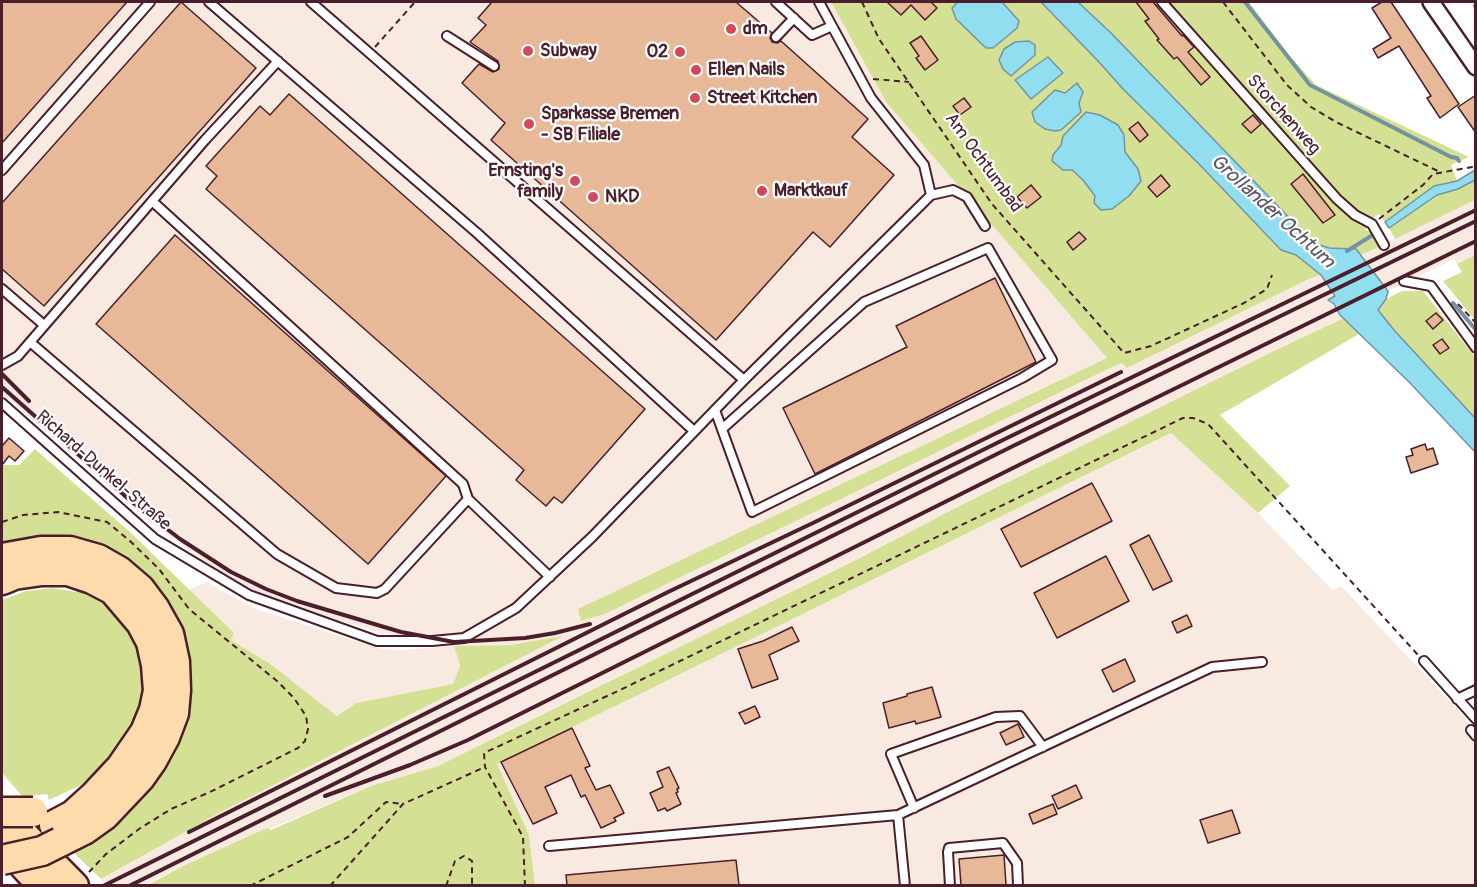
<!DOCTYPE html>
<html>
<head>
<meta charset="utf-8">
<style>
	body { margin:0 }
	#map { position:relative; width:1477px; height:887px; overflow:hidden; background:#fff; font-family:Pangolin,sans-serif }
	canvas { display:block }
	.frame { position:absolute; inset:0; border:3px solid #4a1f2b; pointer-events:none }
</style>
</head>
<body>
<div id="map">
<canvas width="1477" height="887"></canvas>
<div class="frame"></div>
</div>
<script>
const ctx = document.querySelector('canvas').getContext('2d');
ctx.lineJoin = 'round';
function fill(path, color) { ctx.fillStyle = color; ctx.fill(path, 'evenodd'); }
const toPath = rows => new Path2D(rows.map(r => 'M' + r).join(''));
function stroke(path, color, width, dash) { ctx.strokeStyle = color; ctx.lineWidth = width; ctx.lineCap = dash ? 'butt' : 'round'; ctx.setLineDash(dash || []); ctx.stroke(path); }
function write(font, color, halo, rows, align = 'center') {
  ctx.font = font + ' Pangolin,sans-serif'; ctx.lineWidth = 4.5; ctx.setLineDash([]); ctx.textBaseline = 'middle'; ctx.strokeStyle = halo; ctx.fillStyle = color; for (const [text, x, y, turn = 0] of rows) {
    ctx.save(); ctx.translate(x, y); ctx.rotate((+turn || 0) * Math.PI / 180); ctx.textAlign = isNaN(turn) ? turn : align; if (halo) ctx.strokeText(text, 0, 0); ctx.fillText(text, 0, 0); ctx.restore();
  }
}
fill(toPath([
	[2,2,831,2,886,102,1107,358,579,609,581,621,605,614,1114,366,1122,363,1127,368,1309,279,1321,275,1336,296,1328,300,1344,318,1278,349,860,558,438,766,371,786,185,865,146,885,107,885,101,879,221,812,561,637,510,645,454,646,460,666,453,684,356,703,337,716,269,663,231,640,233,633,188,590,207,582,253,608,381,649,405,650,451,646,381,633,338,620,267,596,226,576,158,528,2,393],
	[1475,200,1475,255,1457,264,1454,259,1388,291,1360,255],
	[1171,433,1258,513,1332,590,1341,586,1458,710,1475,731,1475,885,535,885,529,835,496,764]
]), '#f8eae0');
fill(toPath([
	[831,2,958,2,952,8,956,19,987,48,993,48,1019,21,1002,2,1041,2,1100,62,1123,89,1200,165,1280,250,1296,255,1321,275,1309,279,1127,368,1122,363,1114,366,605,614,581,621,578,609,1107,358,886,102],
	[1115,123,1118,125,1124,135,1125,152,1138,169,1095,197,1083,180,1053,155,1061,145],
	[1078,2,1249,2,1288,54,1316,85,1469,157,1451,165,1457,181,1434,186,1385,222,1379,214,1374,217,1365,230,1372,232,1381,246,1360,255,1356,249,1329,248,1318,244,1301,230,1250,178],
	[1475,180,1475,200,1395,239,1389,228,1437,195,1458,189],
	[1475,255,1475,320,1443,281,1462,272,1457,264],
	[1402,291,1423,291,1475,357,1475,418,1394,330,1378,310,1386,299],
	[1344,318,1359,334,1220,415,1290,486,1258,513,1171,433,497,764,529,835,535,885,146,886,185,865,267,828,271,830,371,786,438,766,860,558,956,508,1278,349],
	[35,449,131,533,234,633,231,640,269,663,337,716,356,703,453,684,460,666,454,646,510,645,563,636,221,812,101,879,73,852,103,832,175,622,2,546,2,465,19,465],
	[79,583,102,594,142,644,145,707,104,768,81,785,49,800,47,794,23,797,2,773,2,600,26,591,53,588,76,592]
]), '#d4e194');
const water = toPath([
	[958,2,1002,2,1019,21,1017,28,993,48,986,48,956,19,952,8,958,2],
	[1041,2,1078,2,1112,34,1301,230,1317,244,1329,248,1356,249,1388,291,1386,299,1378,310,1394,330,1475,418,1475,452,1410,383,1340,315,1334,304,1328,300,1335,296,1321,275,1296,255,1281,250,1200,165,1123,89,1099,62,1041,2],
	[1029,41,1035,45,1035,55,1011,76,1003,69,999,60,1004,49,1015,42,1029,41],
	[1048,57,1063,73,1031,99,1015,80,1048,57],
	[1077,83,1083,92,1079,103,1081,112,1061,130,1055,131,1045,129,1035,122,1032,112,1055,90,1065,93,1077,83],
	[1086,112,1100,115,1118,125,1124,135,1125,152,1138,169,1141,181,1129,196,1112,209,1101,210,1094,203,1095,196,1083,180,1072,170,1063,170,1052,161,1053,155,1061,145,1063,136,1086,112],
	[1475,170,1475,180,1458,189,1437,195,1389,228,1385,222,1434,186,1457,181,1475,170]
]);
fill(water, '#91def0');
stroke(water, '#7592a1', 1.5);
stroke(toPath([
	[1245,2,1310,85,1451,157,1457,158,1459,161],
	[1475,6,1476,5],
	[1347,251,1371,236],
	[1453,303,1476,330]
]), '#7592a1', 4);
const building = toPath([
	[2,2,127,2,2,143,2,2],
	[181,2,256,68,44,306,2,269,2,203,181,2],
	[492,2,736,2,772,33,770,38,772,42,777,43,781,41,868,119,852,137,894,175,830,247,813,232,716,340,491,140,505,123,462,83,479,64,493,72,499,69,498,61,470,42,486,25,478,18,492,2],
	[887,2,931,2,937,8,925,20,911,5,901,15,887,2],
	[1136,2,1153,2,1182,36,1183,35,1194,47,1188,52,1210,77,1201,85,1177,57,1174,59,1157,40,1159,39,1145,21,1149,19,1136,2],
	[1382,2,1391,2,1459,104,1440,118,1427,98,1431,96,1399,46,1378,58,1373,49,1391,38,1372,8,1382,2],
	[921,36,938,60,925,70,916,58,919,56,910,43,921,36],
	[289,94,645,409,562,503,554,497,546,506,516,480,524,470,206,189,217,176,206,166,260,106,270,115,289,94],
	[1476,95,1476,133,1458,107,1476,95],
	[964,98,971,107,960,115,953,106,964,98],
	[1253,115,1261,124,1251,133,1242,124,1253,115],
	[1138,122,1148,135,1140,142,1129,129,1138,122],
	[1303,174,1335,215,1323,223,1291,184,1303,174],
	[1161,175,1170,186,1157,197,1148,187,1161,175],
	[1031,185,1041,197,1027,208,1017,197,1031,185],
	[1079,232,1086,239,1073,250,1067,242,1079,232],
	[175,235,446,476,368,564,96,324,175,235],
	[995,278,1036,362,815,474,783,408,907,347,896,326,995,278],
	[1436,313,1443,320,1433,329,1426,321,1436,313],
	[1442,339,1449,348,1440,354,1433,345,1442,339],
	[9,438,24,451,15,461,9,456,2,465,2,446,9,438],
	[1425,444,1427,450,1433,448,1438,464,1411,473,1406,457,1413,455,1411,449,1425,444],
	[1092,483,1112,521,1021,567,1001,529,1092,483],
	[1149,535,1172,581,1153,590,1130,545,1149,535],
	[1106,556,1129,601,1057,638,1034,593,1106,556],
	[1187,615,1192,626,1177,633,1172,622,1187,615],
	[792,627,799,641,769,655,778,679,752,688,738,649,763,641,792,627],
	[1125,659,1135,681,1113,692,1102,670,1125,659],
	[932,687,941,717,916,724,915,721,889,728,883,703,907,696,907,694,932,687],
	[755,706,760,717,745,724,739,713,755,706],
	[1018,724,1024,737,1006,745,1000,733,1018,724],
	[572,728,590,766,585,768,596,790,610,785,624,813,614,818,616,821,601,828,585,795,581,797,571,775,545,787,557,813,533,824,501,762,572,728],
	[669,767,679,788,677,789,678,792,676,793,681,804,667,811,665,808,658,811,650,793,663,787,657,772,669,767],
	[1076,785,1082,798,1058,809,1052,796,1076,785],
	[1053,804,1057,814,1033,824,1029,814,1053,804],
	[1232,810,1240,833,1208,843,1200,820,1232,810],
	[1004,855,1006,885,961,885,959,859,1004,855],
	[736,860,739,885,567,885,566,875,736,860]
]);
fill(building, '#e8b999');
stroke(building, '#4a1f2b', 1.5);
const lane = toPath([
	[209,2,477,233,694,431],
	[311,2,744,380],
	[776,2,812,35,832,26],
	[819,2,871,98,924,165,931,195],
	[1162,2,1337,199,1355,215,1372,224,1384,245],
	[447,36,494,66],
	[776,37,794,18],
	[2,170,150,2],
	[152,201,463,484,468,499,550,577],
	[1404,281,1431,286,1476,348],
	[2,289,44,325],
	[30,342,277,554,336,588,377,593,385,589,468,499],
	[2,365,18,356,205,140,278,61],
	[2,403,155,539,249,595,377,641,432,641,464,638,516,608,592,537,744,380,931,195,953,190,967,197,985,226],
	[715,410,752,512,1022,378,1052,360,988,248,864,302,722,429],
	[1424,661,1476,719],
	[1457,699,1476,690],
	[1471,730,1476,736],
	[914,808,891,754,996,717,1020,716,1043,747],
	[898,815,905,886],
	[549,846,898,815,1212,667,1262,662],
	[950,886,948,852,949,848,1003,843,1017,863,1018,886]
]);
const street = toPath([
	[1431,2,1476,67]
]);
const highway = toPath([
	[2,558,41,551,70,551,98,559,119,571,140,589,155,609,169,634,175,662,176,690,174,713,165,737,152,761,140,778,105,815,84,830,60,842],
	[2,580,14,575,42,571,68,571,92,579,113,590,141,623,151,642,156,665,158,691,154,710,145,732,121,767,94,796,73,815,54,825],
	[2,813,74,886],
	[2,842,43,886]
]);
stroke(lane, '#4a1f2b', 12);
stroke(street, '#4a1f2b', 20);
stroke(highway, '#4a1f2b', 33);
stroke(toPath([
	[862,2,879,39,992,204,1124,353,1151,346,1244,303,1267,289,1272,275],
	[1223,2,1287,85,1311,107,1336,122,1440,172],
	[375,47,415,2],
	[873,79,909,82],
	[1379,219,1423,185,1433,174,1472,167,1476,164],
	[1458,304,1476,323],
	[2,522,23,515,58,512,107,522,130,541,159,569,189,609,277,681,294,698,306,716,308,729,305,741,298,748,210,792,171,809,139,829,106,854,89,872],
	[250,886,348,837,386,802,402,804],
	[330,886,403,804,485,767],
	[446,886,455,861,464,856,472,861,472,886],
	[525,886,523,837,485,767,484,753,620,690,1183,418,1193,418,1208,424,1418,655]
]), '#4a1f2b', 2, [6, 4.5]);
stroke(lane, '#fff', 8);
stroke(street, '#fff', 15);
stroke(highway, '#fedbac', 28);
stroke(toPath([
	[2,374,29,401],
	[2,387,132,502,180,539,231,572,266,589,297,601,401,632,454,642,525,638,555,633,590,624],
	[325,796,410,765,468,740,1023,463,1476,241],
	[189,832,668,592,815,522,1121,372],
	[103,886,1007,438,1476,210],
	[129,886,1013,446,1476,221]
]), '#4a1f2b', 4);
const highwayBridge = toPath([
	[2,812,33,812],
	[2,860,42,851,60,842]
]);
stroke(highwayBridge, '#4a1f2b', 33, []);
stroke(highwayBridge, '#fedbac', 28);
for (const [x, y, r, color] of [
	[731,29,6,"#d1495b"],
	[528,51,6,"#d1495b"],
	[680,52,6,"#d1495b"],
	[696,70,6,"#d1495b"],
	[695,98,6,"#d1495b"],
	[529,124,6,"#d1495b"],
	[575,181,6,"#d1495b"],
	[762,191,6,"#d1495b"],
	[593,197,6,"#d1495b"]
]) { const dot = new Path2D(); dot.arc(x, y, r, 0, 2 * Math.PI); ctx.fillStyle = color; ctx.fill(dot); stroke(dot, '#fff', 2); }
write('bold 18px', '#4a1f2b', '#fff', [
	["dm",743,29],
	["Subway",540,51],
	["O2",668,52,"right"],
	["Ellen Nails",708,70],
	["Street Kitchen",707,98],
	["Sparkasse Bremen",541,114],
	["- SB Filiale",541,135],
	["Ernsting's",563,171,"right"],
	["family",563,192,"right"],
	["Marktkauf",774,191],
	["NKD",605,197]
], 'left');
write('18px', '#4a1f2b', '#fff', [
	["Storchenweg",1283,115,48],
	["Am Ochtumbad",983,163,54],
	["Richard-Dunkel-Straße",103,471,41]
]);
write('italic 20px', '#5f5866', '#fff', [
	["Grollander Ochtum",1272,212,42]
]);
</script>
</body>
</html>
